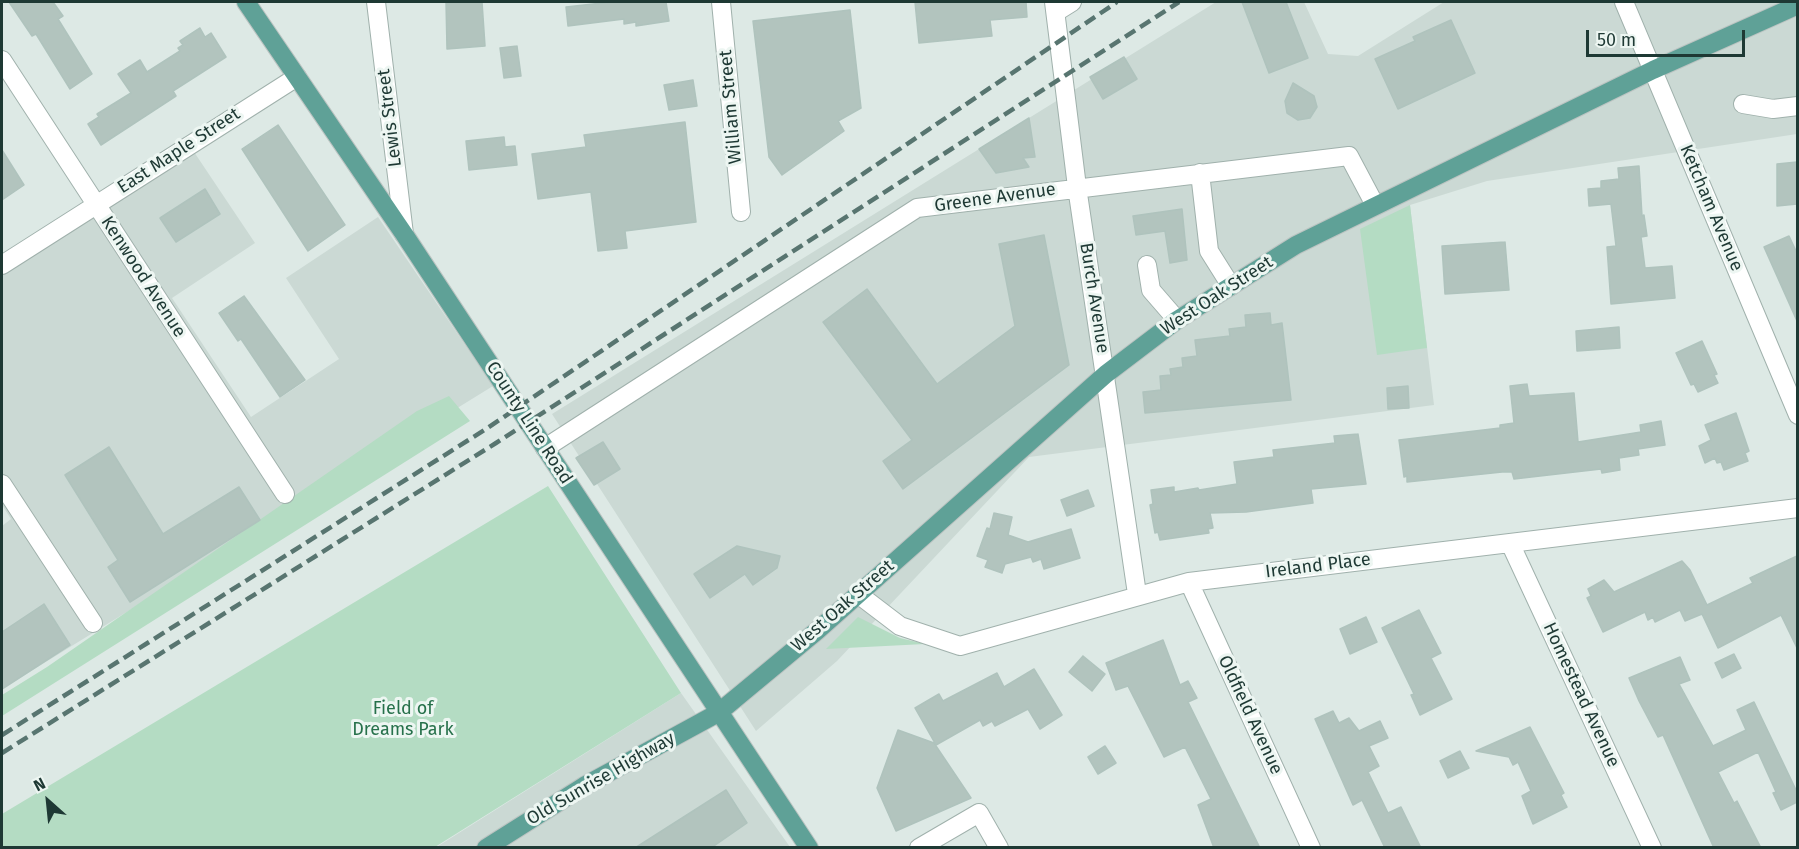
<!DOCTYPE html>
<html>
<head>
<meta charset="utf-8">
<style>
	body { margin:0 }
	#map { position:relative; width:1799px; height:849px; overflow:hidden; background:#dde9e5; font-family:"Fira Sans",sans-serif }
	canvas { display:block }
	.frame { position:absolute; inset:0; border:3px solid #1e3934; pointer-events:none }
	.north { position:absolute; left:18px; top:771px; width:60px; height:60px; -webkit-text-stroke:4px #edf6f2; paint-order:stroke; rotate:333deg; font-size:16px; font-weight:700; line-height:24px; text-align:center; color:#1e3934 }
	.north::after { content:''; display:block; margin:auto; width:21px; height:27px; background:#1e3934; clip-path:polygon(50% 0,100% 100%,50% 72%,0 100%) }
	.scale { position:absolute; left:1586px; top:30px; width:159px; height:27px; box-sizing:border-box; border:3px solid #1e3934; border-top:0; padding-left:8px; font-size:18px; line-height:21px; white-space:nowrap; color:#1e3934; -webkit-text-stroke:4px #edf6f2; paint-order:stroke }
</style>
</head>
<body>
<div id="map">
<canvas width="1799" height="849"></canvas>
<div class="frame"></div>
<div class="north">N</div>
<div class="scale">50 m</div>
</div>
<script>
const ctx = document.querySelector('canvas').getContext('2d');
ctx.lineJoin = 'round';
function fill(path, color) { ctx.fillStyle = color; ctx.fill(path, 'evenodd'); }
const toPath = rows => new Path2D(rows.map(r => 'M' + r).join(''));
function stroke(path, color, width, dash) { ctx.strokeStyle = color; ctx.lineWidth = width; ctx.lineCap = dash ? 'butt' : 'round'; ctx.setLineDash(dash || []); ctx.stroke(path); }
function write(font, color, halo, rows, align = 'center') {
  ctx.font = font + ' "Fira Sans",sans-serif'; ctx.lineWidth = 6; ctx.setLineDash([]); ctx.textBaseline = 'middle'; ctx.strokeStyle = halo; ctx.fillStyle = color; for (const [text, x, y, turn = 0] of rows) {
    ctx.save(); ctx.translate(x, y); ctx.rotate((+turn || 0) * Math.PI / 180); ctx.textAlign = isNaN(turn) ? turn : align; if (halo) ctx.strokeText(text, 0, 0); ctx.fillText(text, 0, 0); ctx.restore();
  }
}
fill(toPath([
	[1216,2,1304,2,1328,54,1358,56,1444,2,1797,2,1797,134,1487,181,1410,205,1434,405,1029,457,837,661,756,731,552,414],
	[184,137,255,243,172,298,251,417,339,359,286,278,378,217,493,386,2,689,2,526,11,519,2,505,2,255],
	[681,693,790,847,435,848]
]), '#cbd9d4');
fill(toPath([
	[1410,205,1427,348,1377,355,1360,229],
	[449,396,470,421,2,716,2,695,47,667,417,411],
	[548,486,681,693,435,847,2,847,2,814],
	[858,617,900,638,925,644,826,649]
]), '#b4dcc3');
const building = toPath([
	[9,2,53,2,63,16,58,19,92,74,70,89,36,34,32,36,9,2],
	[446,2,482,2,485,46,447,49,446,2],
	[611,2,666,2,669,21,636,26,636,22,624,24,624,19,568,26,566,7,611,2],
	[915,2,1026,2,1027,17,990,20,992,36,919,43,915,2],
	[1242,2,1286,2,1308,58,1269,73,1242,2],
	[850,10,861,108,838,121,844,131,782,175,769,157,753,21,850,10],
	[1451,20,1475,73,1398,109,1375,59,1415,41,1413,37,1451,20],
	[200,28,205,37,211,33,226,57,173,91,176,96,101,145,88,124,99,117,97,114,131,93,118,74,140,60,147,72,180,51,178,48,183,45,180,41,200,28],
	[517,46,521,76,504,78,500,48,517,46],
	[1124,57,1137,79,1103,99,1090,77,1124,57],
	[693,80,697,106,669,110,664,85,693,80],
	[1293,83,1314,96,1317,107,1310,118,1298,120,1287,113,1285,101,1293,83],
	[1029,118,1035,157,1023,158,1029,167,996,173,979,149,1029,118],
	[685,122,696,222,625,231,627,248,598,251,591,192,538,199,532,154,586,147,584,135,685,122],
	[278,125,345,225,308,251,242,149,278,125],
	[504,137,505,147,515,146,517,165,469,170,466,141,504,137],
	[2,150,24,185,2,200,2,150],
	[1797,162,1797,204,1777,206,1777,164,1797,162],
	[1639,166,1642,216,1644,215,1647,236,1641,237,1645,268,1672,266,1675,298,1611,304,1607,247,1616,246,1611,204,1589,206,1588,189,1601,188,1601,181,1619,179,1618,168,1639,166],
	[205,189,220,214,176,242,160,218,205,189],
	[1182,209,1187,260,1170,263,1165,231,1136,235,1133,216,1182,209],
	[1044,235,1069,365,903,489,883,461,912,440,823,322,867,289,937,384,1015,326,999,244,1044,235],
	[1789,236,1797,253,1797,321,1764,247,1789,236],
	[1505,242,1509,290,1445,294,1442,246,1505,242],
	[244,296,305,380,280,397,241,339,238,341,219,313,244,296],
	[1270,313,1271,325,1282,323,1291,400,1145,413,1143,392,1161,390,1160,376,1171,375,1170,369,1183,367,1182,358,1197,356,1195,340,1230,336,1229,329,1246,327,1245,315,1270,313],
	[1619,327,1620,348,1577,351,1576,331,1619,327],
	[1702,341,1717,374,1714,375,1718,383,1698,392,1694,384,1691,385,1676,353,1702,341],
	[1527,384,1529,396,1574,393,1578,442,1641,432,1640,425,1661,421,1665,445,1638,449,1639,455,1619,458,1620,470,1602,473,1601,469,1514,479,1512,472,1502,472,1407,482,1407,476,1404,477,1399,440,1500,428,1500,425,1514,423,1510,386,1527,384],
	[1408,386,1409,408,1388,409,1387,388,1408,386],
	[1736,413,1749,451,1745,453,1748,461,1724,470,1721,462,1717,463,1715,458,1705,463,1699,446,1711,440,1705,425,1736,413],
	[1358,434,1366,484,1311,489,1313,503,1246,512,1210,513,1213,528,1208,529,1209,533,1160,540,1158,532,1155,533,1150,505,1153,504,1151,490,1174,487,1174,492,1198,488,1199,490,1237,484,1234,462,1274,457,1273,450,1335,443,1334,436,1358,434],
	[603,442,620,469,594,485,576,458,603,442],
	[109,447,163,534,239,487,260,520,130,602,108,567,118,560,65,475,109,447],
	[1088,490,1094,506,1067,516,1061,500,1088,490],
	[994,513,1012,517,1008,535,1028,542,1071,529,1080,558,1044,569,1041,559,1033,562,1031,557,1005,564,1002,573,985,567,988,560,977,556,987,528,990,529,994,513],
	[737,546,780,556,777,568,753,585,745,574,710,598,694,574,737,546],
	[1797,556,1797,648,1781,615,1718,648,1702,614,1685,621,1680,610,1655,622,1653,617,1648,620,1645,612,1603,632,1587,598,1591,596,1588,589,1604,580,1614,592,1682,561,1690,570,1707,605,1753,583,1750,578,1797,556],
	[44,604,70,645,2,689,2,632,44,604],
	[1419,610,1441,653,1431,658,1452,699,1420,715,1411,695,1414,694,1382,628,1419,610],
	[1366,617,1377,642,1350,654,1340,629,1366,617],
	[1163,640,1180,685,1188,681,1197,698,1188,702,1260,848,1214,848,1198,805,1211,799,1185,747,1164,757,1128,686,1116,690,1106,663,1163,640],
	[1734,654,1741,668,1722,678,1715,663,1734,654],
	[1083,656,1105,674,1092,691,1069,672,1083,656],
	[1680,657,1690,680,1679,684,1713,746,1746,730,1737,710,1754,702,1797,792,1797,802,1781,810,1773,793,1776,792,1758,752,1718,772,1734,803,1737,801,1761,848,1714,848,1663,735,1658,737,1639,701,1629,678,1680,657],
	[1034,669,1062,715,1040,729,1028,709,995,726,992,721,983,726,980,720,936,745,915,708,939,694,943,701,997,673,1004,687,1034,669],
	[1333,711,1339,723,1349,718,1359,731,1380,721,1388,738,1369,746,1379,766,1368,772,1388,813,1401,807,1421,848,1385,848,1362,800,1353,805,1315,719,1333,711],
	[1530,727,1564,793,1561,795,1567,807,1533,824,1522,796,1531,791,1518,762,1513,765,1509,757,1476,751,1530,727],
	[898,730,934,743,971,798,896,831,877,788,898,730],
	[1105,746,1116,763,1098,774,1088,757,1105,746],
	[1460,751,1469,768,1448,778,1440,761,1460,751],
	[726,790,747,823,711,848,635,848,726,790]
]);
fill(building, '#b2c4be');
stroke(building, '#afc3bd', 1.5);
const minor = toPath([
	[376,2,404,234],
	[721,2,741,212],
	[1054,2,1077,187,1137,594],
	[1624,2,1798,415],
	[1056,12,1072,2],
	[2,60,285,494],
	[1743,104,1773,109,1798,106],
	[1200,173,1209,251,1231,286],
	[2,265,297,77],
	[1147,265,1151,290,1177,320],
	[545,448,917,208,1349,156,1375,205],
	[2,484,93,623],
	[1510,543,1652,848],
	[1189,582,1311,848],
	[858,594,900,626,960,646,1189,582,1798,508],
	[919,848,979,813,999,848]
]);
const major = toPath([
	[246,2,404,234,809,848],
	[486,848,584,786,718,713,818,630,1106,374,1177,320,1296,245,1653,70,1798,5]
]);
stroke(minor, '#a0b1ac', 20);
stroke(major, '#bcc4c2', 20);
stroke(minor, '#fff', 18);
stroke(major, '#5fa197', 18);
stroke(toPath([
	[2,735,486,429,1117,2],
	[2,753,496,443,1179,2]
]), '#587570', 4.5, [12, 6]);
write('18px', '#1e3934', '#edf6f2', [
	["William Street",731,107,-95],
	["Lewis Street",390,118,-97],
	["East Maple Street",179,151,-33],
	["Greene Avenue",995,198,-8],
	["Ketcham Avenue",1711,208,67],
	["Kenwood Avenue",143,277,57],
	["West Oak Street",1217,296,-33],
	["Burch Avenue",1094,298,81],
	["County Line Road",529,423,57],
	["Ireland Place",1318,566,-7],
	["West Oak Street",843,606,-41],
	["Homestead Avenue",1581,695,65],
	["Oldfield Avenue",1250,715,65],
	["Old Sunrise Highway",601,779,-30]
]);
write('18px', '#27714b', '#edf6f2', [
	["Field of",403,709],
	["Dreams Park",403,730]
]);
</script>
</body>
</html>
